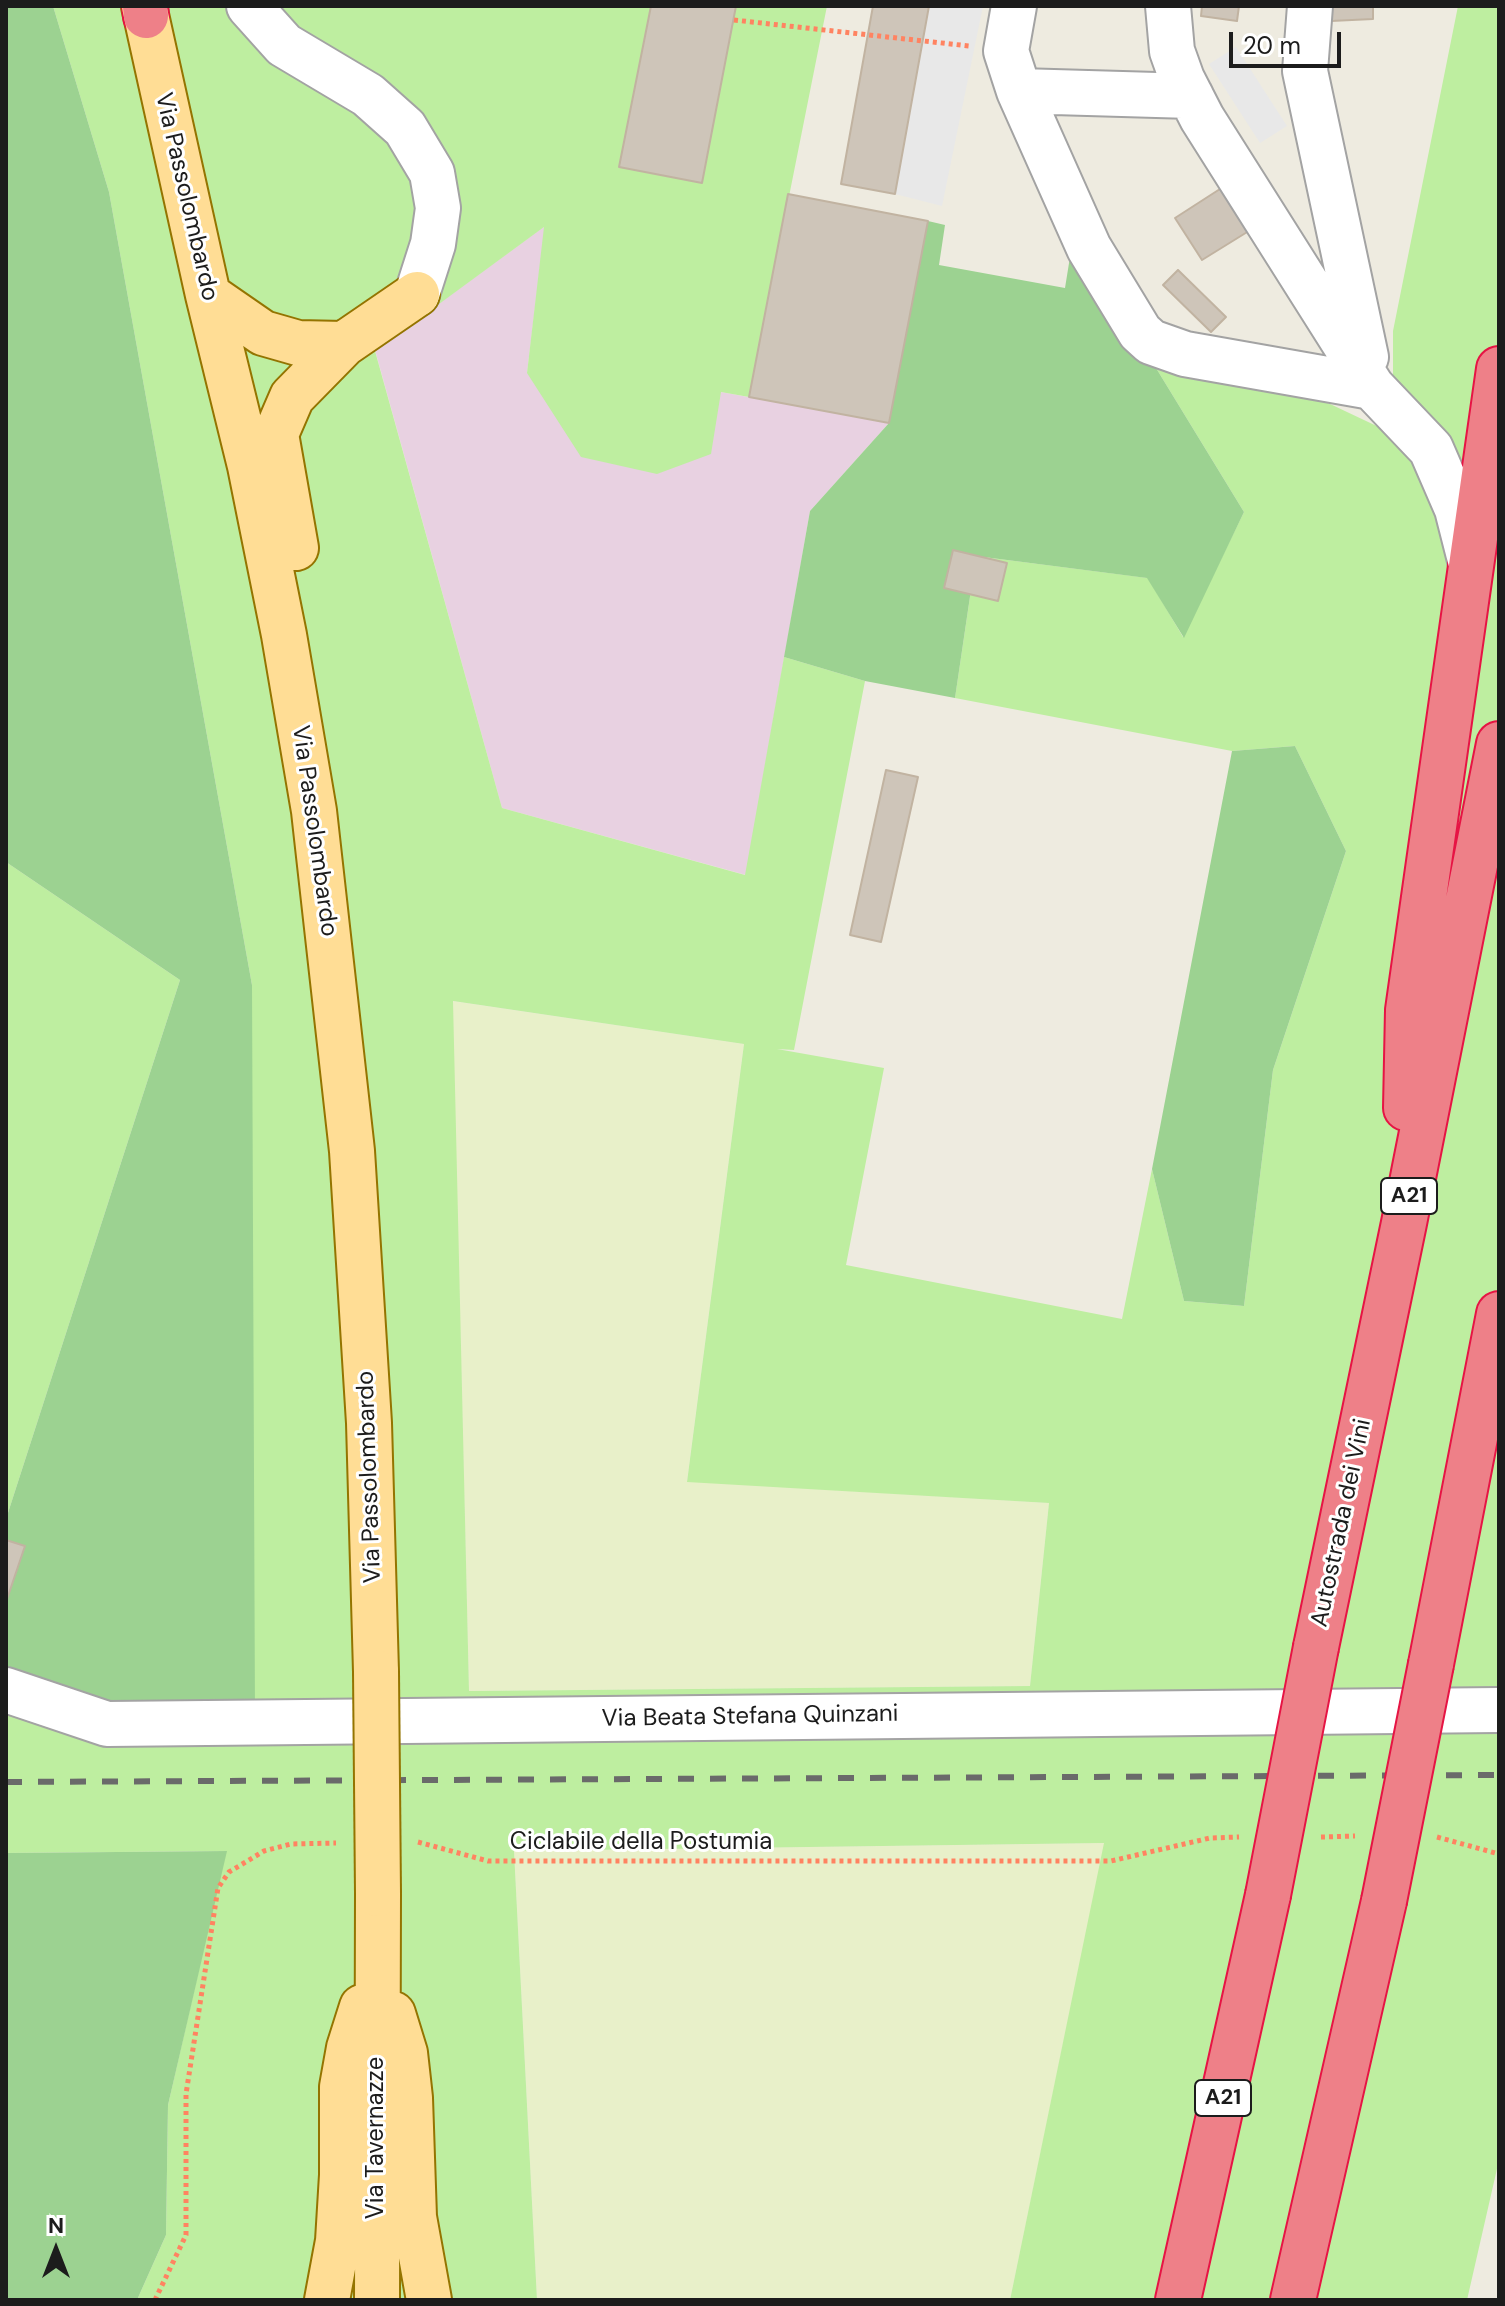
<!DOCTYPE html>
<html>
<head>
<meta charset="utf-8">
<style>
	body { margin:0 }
	#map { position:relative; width:1505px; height:2306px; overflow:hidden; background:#eeebe0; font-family:"DM Sans",sans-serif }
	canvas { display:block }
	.frame { position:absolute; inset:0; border:8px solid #1c1c1c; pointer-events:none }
	.north { position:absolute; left:16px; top:2210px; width:80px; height:80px; -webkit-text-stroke:6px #fff; paint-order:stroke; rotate:0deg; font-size:22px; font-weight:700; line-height:32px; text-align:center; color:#1c1c1c }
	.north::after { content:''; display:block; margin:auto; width:28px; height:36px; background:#1c1c1c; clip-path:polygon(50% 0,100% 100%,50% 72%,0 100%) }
	.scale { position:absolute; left:1229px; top:32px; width:112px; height:36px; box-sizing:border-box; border:4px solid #1c1c1c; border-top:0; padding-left:10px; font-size:24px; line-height:28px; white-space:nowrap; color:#1c1c1c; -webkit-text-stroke:6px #fff; paint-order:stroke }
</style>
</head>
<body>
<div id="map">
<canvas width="1505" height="2306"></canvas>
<div class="frame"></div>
<div class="north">N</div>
<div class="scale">20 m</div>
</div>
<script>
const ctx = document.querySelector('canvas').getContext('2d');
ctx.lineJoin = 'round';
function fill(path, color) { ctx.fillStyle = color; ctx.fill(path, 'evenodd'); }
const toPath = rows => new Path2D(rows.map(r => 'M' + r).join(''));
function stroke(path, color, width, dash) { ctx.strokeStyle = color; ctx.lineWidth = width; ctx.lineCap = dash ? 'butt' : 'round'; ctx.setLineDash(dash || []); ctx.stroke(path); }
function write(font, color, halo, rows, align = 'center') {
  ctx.font = font + ' "DM Sans",sans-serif'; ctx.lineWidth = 6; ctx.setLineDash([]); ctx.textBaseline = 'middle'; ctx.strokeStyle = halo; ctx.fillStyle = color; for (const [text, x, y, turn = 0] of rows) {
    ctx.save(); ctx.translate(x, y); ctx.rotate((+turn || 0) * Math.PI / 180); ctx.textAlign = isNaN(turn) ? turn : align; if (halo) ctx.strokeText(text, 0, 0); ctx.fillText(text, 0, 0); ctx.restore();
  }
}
fill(toPath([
	[545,226,527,373,721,392,889,423,810,511,746,875,502,808,375,350]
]), '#e8d1e1');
fill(toPath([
	[452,1001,744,1044,687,1481,1049,1503,1030,1686,469,1691],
	[1105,1843,1010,2300,537,2300,514,1851]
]), '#e8f0c9');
fill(toPath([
	[53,6,827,6,749,397,721,392,711,454,657,474,581,457,527,373,544,227,375,351,502,808,745,875,784,657,865,681,794,1050,777,1049,884,1068,846,1265,1122,1319,1152,1169,1184,1301,1244,1306,1273,1070,1346,851,1295,746,1232,751,955,698,976,556,1148,578,1183,637,1244,512,1156,368,1328,403,1383,429,1393,409,1393,331,1458,6,1499,6,1499,2160,1467,2300,1010,2300,1104,1843,514,1851,537,2300,137,2300,166,2235,168,2105,226,1851,6,1853,6,1694,252,985,109,192],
	[453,1001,744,1044,687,1482,1049,1503,1030,1686,469,1691],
	[6,862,180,980,6,1519]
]), '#beeea0');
fill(toPath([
	[6,6,53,6,109,192,252,985,255,1717,6,1694,6,1519,180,980,6,862],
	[928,221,945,225,939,265,1065,288,1070,257,1119,340,1136,356,1156,368,1244,512,1184,638,1147,578,976,556,955,698,865,681,784,657,810,511,889,423],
	[1295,746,1346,851,1273,1070,1244,1306,1184,1301,1152,1169,1232,751],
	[227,1851,168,2105,166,2235,137,2300,6,2300,6,1853]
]), '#9cd291');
fill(toPath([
	[903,6,983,6,942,206,895,194],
	[1236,47,1287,126,1260,143,1209,64]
]), '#e8e8e8');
const building = toPath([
	[651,6,736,6,702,183,619,167,651,6],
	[873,6,929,6,895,194,841,184,873,6],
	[1202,6,1239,6,1237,21,1201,16,1202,6],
	[1330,6,1373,6,1373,19,1331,21,1330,6],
	[1237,178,1265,221,1202,260,1175,218,1237,178],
	[788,194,928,221,889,423,749,397,788,194],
	[1178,270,1226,317,1211,332,1163,285,1178,270],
	[953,550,1007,563,998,601,944,588,953,550],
	[886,770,918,777,881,942,850,935,886,770],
	[6,1540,25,1546,6,1602,6,1540]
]);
fill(building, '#cec5b9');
stroke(building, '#c1b3a1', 2);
const minor = toPath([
	[249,6,284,45,368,95,405,128,432,173,438,208,433,244,417,294],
	[1014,6,1006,51,1019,91,1191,96],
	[1168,6,1172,51,1182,79,1202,118,1372,387,1431,449,1457,509,1470,560],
	[1310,6,1305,71,1366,357],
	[1019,91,1089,248,1140,332,1151,342,1185,354,1372,387],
	[6,1690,107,1724,1499,1710]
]);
const major = toPath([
	[144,6,208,295,250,466,284,635,314,811,352,1151,369,1423,376,1672],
	[208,295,263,333,298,343,344,344],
	[296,548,276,434,292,397,344,344,417,294],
	[393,2014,405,2053,410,2098,414,2217,429,2300],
	[327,2300,338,2241,342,2175,342,2087,349,2048,362,2007],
	[377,2300,378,1894]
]);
const highway = toPath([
	[145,6,146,16],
	[1406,1108,1408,1010,1499,369],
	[1316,1647,1404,1223,1499,744],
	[1431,1664,1499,1314],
	[1178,2300,1268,1895],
	[1293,2300,1384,1901]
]);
stroke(minor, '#a3a3a3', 48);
stroke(major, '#947400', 48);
stroke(highway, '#e61444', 48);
stroke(toPath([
	[734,20,969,46],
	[1321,1837,1355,1836],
	[1437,1837,1499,1854],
	[418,1842,488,1861,1111,1861,1210,1838,1239,1837],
	[155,2300,186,2235,186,2094,218,1888,229,1872,264,1851,291,1844,336,1843]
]), '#ff8361', 5, [4, 4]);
stroke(minor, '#fff', 44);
stroke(major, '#ffdd95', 44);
stroke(highway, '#ee8088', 44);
stroke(toPath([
	[6,1782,1499,1775]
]), '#6a6a6a', 6, [16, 16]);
const majorBridge = toPath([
	[376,1672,378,1894]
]);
const highwayBridge = toPath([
	[1268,1895,1316,1647],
	[1384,1901,1431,1664]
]);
stroke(majorBridge, '#947400', 48, []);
stroke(highwayBridge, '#e61444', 48, []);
stroke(majorBridge, '#ffdd95', 44);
stroke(highwayBridge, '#ee8088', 44);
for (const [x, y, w] of [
	[1409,1196,56],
	[1223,2098,56]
]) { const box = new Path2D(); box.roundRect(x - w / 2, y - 18, w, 36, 6); ctx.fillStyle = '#fff'; ctx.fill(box); stroke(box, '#1c1c1c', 2); }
write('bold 22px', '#1c1c1c', null, [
	["A21",1409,1196],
	["A21",1223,2098]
]);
write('24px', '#1c1c1c', '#fff', [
	["Via Passolombardo",186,197,77],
	["Via Passolombardo",314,831,82],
	["Via Passolombardo",370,1477,-92],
	["Autostrada dei Vini",1342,1523,-78],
	["Via Beata Stefana Quinzani",750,1717,-1],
	["Ciclabile della Postumia",641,1843],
	["Via Tavernazze",377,2138,-90]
]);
</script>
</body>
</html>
